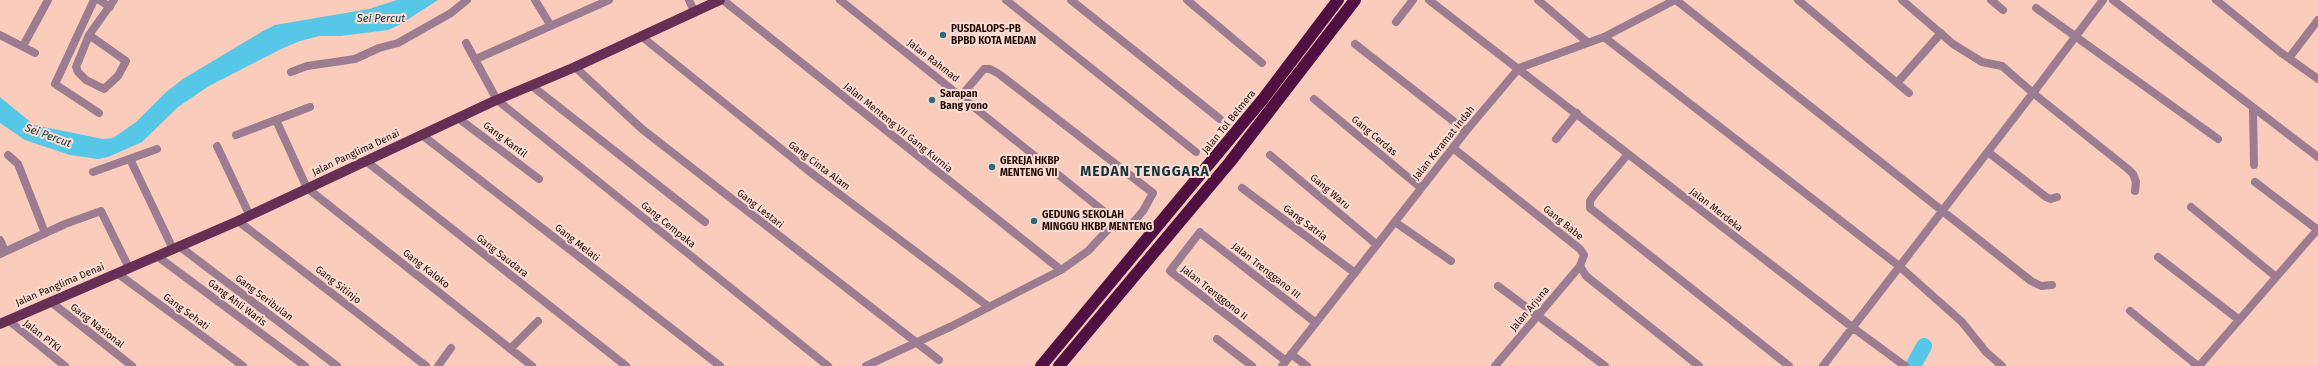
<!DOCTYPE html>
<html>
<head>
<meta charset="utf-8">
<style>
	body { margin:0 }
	canvas { display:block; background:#faccbc }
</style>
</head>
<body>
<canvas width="2318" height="366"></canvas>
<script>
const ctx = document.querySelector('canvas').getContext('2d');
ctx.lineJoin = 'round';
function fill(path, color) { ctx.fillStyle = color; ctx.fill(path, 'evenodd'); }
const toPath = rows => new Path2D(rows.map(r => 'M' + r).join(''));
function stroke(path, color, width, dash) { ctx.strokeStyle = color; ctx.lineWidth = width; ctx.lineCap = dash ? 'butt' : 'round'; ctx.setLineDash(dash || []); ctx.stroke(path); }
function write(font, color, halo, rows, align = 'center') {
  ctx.font = font + ' "Fira Sans",sans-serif'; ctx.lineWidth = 4; ctx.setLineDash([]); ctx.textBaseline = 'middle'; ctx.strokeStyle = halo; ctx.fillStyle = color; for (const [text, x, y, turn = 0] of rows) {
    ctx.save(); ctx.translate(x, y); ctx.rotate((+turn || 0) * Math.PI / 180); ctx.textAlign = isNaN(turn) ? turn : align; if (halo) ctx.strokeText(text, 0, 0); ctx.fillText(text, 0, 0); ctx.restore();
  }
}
fill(toPath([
	[397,0,438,0,399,25,388,30,341,36,319,36,300,41,283,48,209,86,178,107,142,142,108,157,98,159,70,155,25,140,0,123,0,97,34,125,103,139,113,138,136,122,165,93,183,79,263,31,275,25,369,9]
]), '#57c7e8');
stroke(toPath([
	[1913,366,1924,346]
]), '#57c7e8', 16);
stroke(toPath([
	[94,0,55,84,99,113],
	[99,0,110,7],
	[535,0,551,26],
	[689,0,694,11],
	[723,0,1061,270],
	[840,0,1116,221,1131,225,1143,211,1153,193,999,74,990,69,984,69,961,96],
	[1006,0,1196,152],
	[1071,0,1220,119],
	[1187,0,1262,63],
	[1429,0,1852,327,1905,366],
	[1538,0,1586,41],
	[1676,0,2031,281,2041,286,2052,285],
	[1798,0,1909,93],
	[1902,0,1953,44,1982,62,2002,66,2033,93,2103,0],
	[1991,0,2003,10],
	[2113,0,2318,157],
	[2216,0,2280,52,2318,79],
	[2036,8,2218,139],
	[1396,22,1413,0],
	[0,35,35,53],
	[89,35,126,61,118,76,104,89,86,80,78,72,76,67,89,35,114,0],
	[641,36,810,172,989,307],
	[1604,37,1899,266,1962,322,1986,352,2002,366],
	[466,43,497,100,828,366],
	[1355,44,1466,131],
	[23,46,48,0],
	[2289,58,2318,20],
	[476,59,609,0],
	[575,67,642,129,939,360],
	[291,72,307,66,355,59,379,48,398,43,451,13,467,0],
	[1897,83,1941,33],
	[532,86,705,222],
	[1314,99,1421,188],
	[2253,110,2254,165],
	[458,118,539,179],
	[276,120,307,188,532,366],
	[236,135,310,107],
	[422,135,720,366],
	[1556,139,1577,113],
	[217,146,249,214],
	[1453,148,1580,249,1584,255,1580,266,1586,276,1699,366],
	[1988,152,2046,197,2051,199,2057,197],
	[1628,154,1594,195,1590,201,1590,208,1789,366],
	[8,155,18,164,45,233],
	[1270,155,1376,244],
	[130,159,173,249],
	[366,161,626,366],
	[93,172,157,149],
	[2255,182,2318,230],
	[1242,188,1355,273],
	[2191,207,2275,276],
	[238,221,426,366],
	[1395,222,1451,261],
	[1200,232,1170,271,1286,361],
	[1203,235,1316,323],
	[0,240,5,251],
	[179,246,337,366],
	[0,254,65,224,101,211,129,268],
	[157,256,305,366],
	[2158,257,2238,319],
	[117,273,243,366],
	[1498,286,1605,366],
	[51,302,132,366],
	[2130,311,2198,366],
	[8,320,65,366],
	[1217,339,1252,366],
	[510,349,538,321],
	[1291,354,1307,366],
	[438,366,451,348],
	[866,366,952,326,1061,270,1088,251,1116,221],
	[1282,366,1466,131,1519,68,1604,37,1675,0],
	[1495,366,1580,266],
	[1823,366,2033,93,2128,169,2133,174,2136,182,2135,191],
	[2199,366,2318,229]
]), '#9c7c91', 8);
stroke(toPath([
	[0,324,238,221,492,102,575,67,720,0]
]), '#662f56', 10);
stroke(toPath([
	[1041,366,1263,99,1338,0],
	[1059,366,1230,162,1355,0]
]), '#511041', 12);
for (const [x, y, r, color] of [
	[943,35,4,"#2b6d80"],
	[932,100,4,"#2b6d80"],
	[992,167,4,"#2b6d80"],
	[1034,221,4,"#2b6d80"]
]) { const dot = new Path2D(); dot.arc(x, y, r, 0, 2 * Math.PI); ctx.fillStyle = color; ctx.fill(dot); stroke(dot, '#fcddd3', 1.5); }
write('bold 10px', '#200701', '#fcddd3', [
	["PUSDALOPS-PB",951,29],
	["BPBD KOTA MEDAN",951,41],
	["Sarapan",940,94],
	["Bang yono",940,106],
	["GEREJA HKBP",1000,161],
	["MENTENG VII",1000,173],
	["GEDUNG SEKOLAH",1042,215],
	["MINGGU HKBP MENTENG",1042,227]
], 'left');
write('10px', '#200701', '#fcddd3', [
	["Jalan Rahmad",933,61,38],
	["Jalan Tol Belmera",1229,122,-51],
	["Jalan Menteng VII Gang Kurnia",898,128,39],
	["Gang Cerdas",1374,136,40],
	["Gang Kantil",505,140,37],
	["Jalan Keramat Indah",1444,143,-51],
	["Jalan Panglima Denai",356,153,-25],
	["Gang Cinta Alam",819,166,37],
	["Gang Waru",1330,192,40],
	["Gang Lestari",760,209,38],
	["Jalan Merdeka",1716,210,38],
	["Gang Satria",1305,223,37],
	["Gang Babe",1563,223,39],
	["Gang Cempaka",668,225,39],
	["Gang Melati",577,243,38],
	["Gang Saudara",502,256,38],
	["Gang Kaloko",426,269,38],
	["Jalan Trenggano III",1266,271,38],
	["Jalan Panglima Denai",60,285,-23],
	["Gang Sitinjo",338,285,38],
	["Jalan Trenggono II",1214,293,38],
	["Gang Seribulan",264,298,37],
	["Gang Ahli Waris",237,303,37],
	["Jalan Arjuna",1530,309,-50],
	["Gang Sehati",186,312,36],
	["Gang Nasional",97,326,38],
	["Jalan PTKI",42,336,38]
]);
write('italic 11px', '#033947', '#fcddd3', [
	["Sei Percut",381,19],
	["Sei Percut",48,136,20]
]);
ctx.letterSpacing = '1px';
write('bold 14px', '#14333c', '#fcddd3', [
	["MEDAN TENGGARA",1145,172]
]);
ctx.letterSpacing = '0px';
</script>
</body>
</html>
